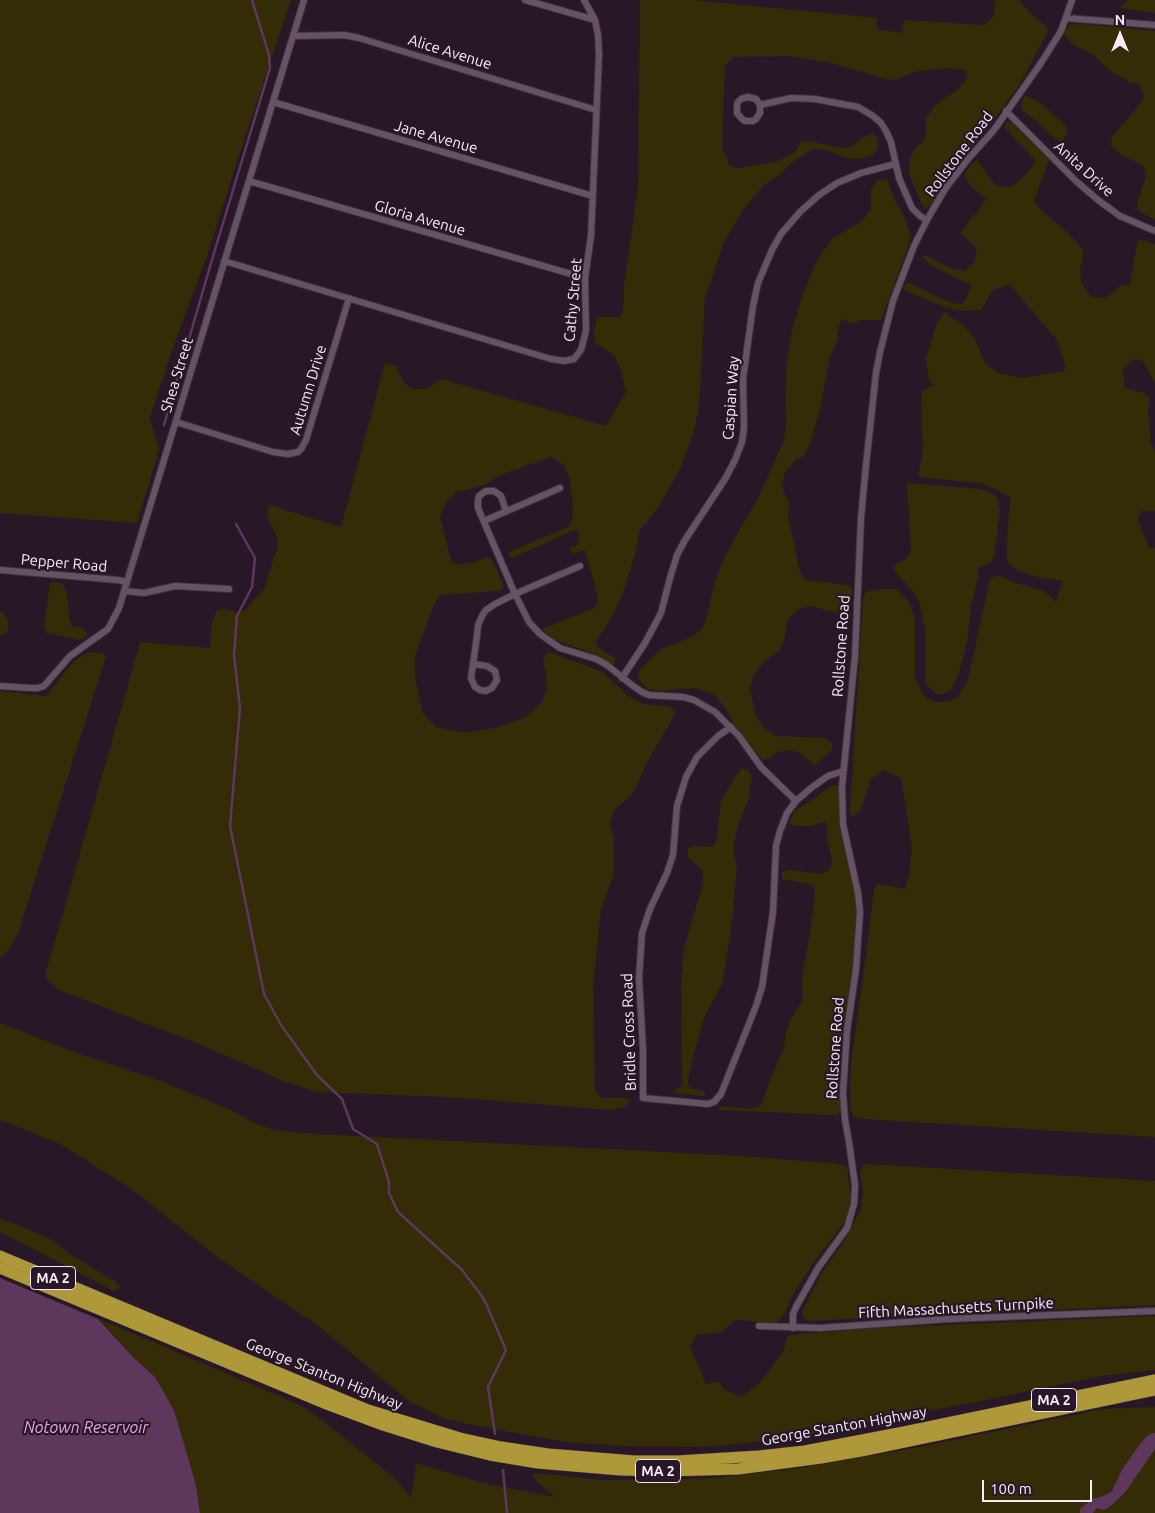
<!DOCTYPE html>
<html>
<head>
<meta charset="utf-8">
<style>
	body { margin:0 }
	#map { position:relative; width:1155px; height:1513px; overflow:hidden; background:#281827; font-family:Ubuntu,sans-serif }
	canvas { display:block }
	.north { position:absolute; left:1095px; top:10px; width:50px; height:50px; -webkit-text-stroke:4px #281827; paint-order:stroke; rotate:0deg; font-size:14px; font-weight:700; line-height:20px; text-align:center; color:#f8edf7 }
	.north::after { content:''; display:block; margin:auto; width:18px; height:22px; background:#f8edf7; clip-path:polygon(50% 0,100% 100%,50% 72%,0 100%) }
	.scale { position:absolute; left:982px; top:1480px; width:110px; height:22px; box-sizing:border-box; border:2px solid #f8edf7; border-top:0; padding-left:6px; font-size:15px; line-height:18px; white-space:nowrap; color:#f8edf7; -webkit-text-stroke:4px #281827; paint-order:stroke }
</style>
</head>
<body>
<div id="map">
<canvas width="1155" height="1513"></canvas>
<div class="north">N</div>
<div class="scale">100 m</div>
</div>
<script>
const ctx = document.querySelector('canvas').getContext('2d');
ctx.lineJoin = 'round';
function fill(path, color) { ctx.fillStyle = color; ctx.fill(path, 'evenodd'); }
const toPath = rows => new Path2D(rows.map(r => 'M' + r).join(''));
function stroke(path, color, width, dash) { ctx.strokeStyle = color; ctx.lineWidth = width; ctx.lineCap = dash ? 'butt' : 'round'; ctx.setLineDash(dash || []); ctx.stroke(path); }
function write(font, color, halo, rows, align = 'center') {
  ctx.font = font + ' Ubuntu,sans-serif'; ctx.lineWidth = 4.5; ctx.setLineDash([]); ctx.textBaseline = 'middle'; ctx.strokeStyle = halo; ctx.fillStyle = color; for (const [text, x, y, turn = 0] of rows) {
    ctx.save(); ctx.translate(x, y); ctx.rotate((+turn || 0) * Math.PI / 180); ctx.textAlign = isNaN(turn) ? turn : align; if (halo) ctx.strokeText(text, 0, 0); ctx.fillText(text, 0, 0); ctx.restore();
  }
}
fill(toPath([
	[0,0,291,0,237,162,206,259,171,353,150,418,159,450,137,523,0,513],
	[640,0,692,0,877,18,877,29,902,33,904,20,984,25,993,17,996,0,1019,0,1030,13,1049,29,1020,84,988,128,947,178,933,204,927,208,922,205,909,174,909,160,916,147,923,142,926,133,926,117,936,105,960,88,968,77,964,70,948,68,917,71,897,80,886,79,828,62,789,56,734,57,725,66,722,147,730,166,738,168,776,162,795,152,801,142,810,141,840,148,851,147,862,138,873,133,877,138,878,148,873,155,859,159,847,158,825,150,813,149,794,161,778,176,764,185,742,211,723,244,705,299,699,405,695,428,681,467,660,505,640,530,635,554,623,593,610,620,595,643,599,648,615,658,615,664,611,665,589,652,555,640,543,630,546,627,593,609,597,604,597,594,585,550,572,554,570,548,578,544,579,536,578,531,574,530,512,558,507,555,511,551,568,527,572,521,573,503,570,481,564,465,551,457,500,475,485,485,457,492,447,501,440,517,451,561,458,565,474,562,488,557,493,561,503,585,502,589,497,591,441,595,434,604,415,656,415,677,422,712,436,727,465,733,494,728,525,718,541,703,547,689,546,673,543,660,546,654,549,652,603,672,627,695,643,704,668,706,674,710,675,714,645,766,636,788,632,795,613,811,610,823,614,840,613,876,601,910,593,988,595,1090,601,1098,627,1098,629,1102,627,1106,611,1110,448,1097,317,1092,283,1081,204,1046,59,990,46,979,46,972,140,642,210,648,212,624,216,611,224,609,242,613,264,589,278,545,276,534,267,516,269,505,341,527,385,363,396,366,403,381,412,389,427,389,441,379,606,426,626,392,621,370,614,355,595,343,594,331,597,317,620,317,623,313,624,286,638,187],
	[1127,0,1155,0,1155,13,1119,8,1125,4],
	[1081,24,1155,31,1155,220,1137,210,1138,200,1146,177,1144,166,1122,155,1110,146,1113,142,1110,139,1136,109,1144,97,1140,84,1129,82,1108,69,1093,54,1075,46,1064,35,1065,30,1070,25],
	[1025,95,1042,104,1065,125,1068,133,1062,141,1055,139,1040,124,1022,110,1022,100],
	[1006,122,1012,123,1049,160,1034,201,1040,209,1068,233,1083,249,1083,256,1080,270,1082,284,1091,297,1106,298,1121,285,1130,284,1138,239,1155,244,1155,382,1154,382,1143,361,1134,359,1123,369,1125,388,1144,393,1150,397,1148,410,1151,443,1155,453,1155,511,1141,511,1138,520,1149,547,1155,548,1155,1137,864,1119,854,1117,851,1110,850,1091,851,1063,863,978,874,890,878,884,905,889,909,875,912,848,907,814,901,778,884,770,871,779,861,810,852,817,850,812,863,599,866,592,881,589,896,589,907,599,915,617,915,678,922,692,928,699,936,702,947,702,957,698,968,680,990,579,998,575,1013,582,1044,591,1056,602,1063,580,1058,580,1037,577,1016,570,1007,561,1007,541,1010,497,993,488,980,483,918,477,923,449,921,392,934,384,929,381,926,358,937,323,944,312,965,327,975,339,985,363,998,373,1023,378,1064,371,1065,366,1057,340,1010,285,993,290,981,310,961,311,945,307,904,290,903,286,909,283,952,303,962,304,966,299,971,285,933,266,921,257,925,255,950,268,964,271,974,263,977,249,961,233,969,221,982,206,986,198,972,188,964,175,971,164,977,160,995,185,1007,187,1016,184,1033,166,1035,160,1005,128],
	[887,179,894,199,905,218,911,238,881,320,861,320,854,324,842,319,839,326,837,341,830,357,820,409,811,441,804,456,795,460,785,473,782,485,785,495,789,501,788,516,800,572,805,580,846,585,852,587,850,612,847,614,841,614,810,606,798,610,788,619,784,640,780,650,764,662,754,675,750,689,756,716,765,729,776,736,824,738,832,743,832,750,815,765,800,753,790,750,777,752,770,758,764,760,758,755,736,727,726,709,714,694,693,688,661,691,647,689,640,681,637,675,641,668,660,650,693,636,703,628,707,617,714,584,726,554,758,498,784,441,786,423,785,402,787,363,792,330,803,294,817,260,833,238,861,222,871,210,871,189,878,180],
	[907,483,980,489,992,493,998,499,1000,512,994,556,992,562,978,568,978,577,971,607,967,642,959,673,951,690,943,694,936,694,925,683,925,629,919,601,913,591,894,571,895,565,905,560,911,552],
	[50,582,62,583,66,591,68,601,69,619,72,626,84,629,88,635,80,640,46,633,44,626],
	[0,612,2,612,9,622,7,633,0,636],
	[89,652,102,653,106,657,17,936,6,953,0,957,0,691,46,696,74,661],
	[741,769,747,769,752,777,748,801,738,825,733,850,737,868,732,922,728,948,722,984,704,1018,693,1056,688,1079,688,1084,691,1088,704,1092,706,1095,702,1096,676,1093,674,1091,682,1086,681,981,684,948,703,883,703,871,688,857,688,848,695,846,712,847,716,843,721,801,733,780],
	[833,785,838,786,840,830,850,862,856,893,856,919,852,968,842,1045,840,1075,840,1112,837,1115,719,1110,720,1108,723,1106,748,1109,756,1108,762,1104,769,1082,784,1048,786,1033,792,1017,803,1000,802,977,810,934,815,893,814,886,809,884,782,879,782,873,788,870,822,874,830,869,832,861,827,838,828,827,825,822,810,826,793,826,789,822,794,812],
	[0,1023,77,1053,158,1080,231,1110,257,1124,274,1130,300,1133,740,1156,841,1164,847,1167,851,1196,848,1213,841,1227,814,1262,795,1291,784,1315,776,1323,736,1320,722,1332,696,1335,690,1346,706,1384,720,1382,723,1389,742,1397,760,1382,783,1352,787,1338,790,1335,874,1328,1155,1316,1155,1370,1102,1376,1001,1397,783,1439,706,1447,624,1446,565,1442,478,1426,445,1419,410,1402,321,1328,220,1259,130,1188,60,1144,8,1123,0,1121],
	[866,1164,1155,1181,1155,1305,808,1321,802,1317,803,1310,821,1274,843,1243,861,1209,863,1189,860,1174,862,1166],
	[0,1219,21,1226,50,1239,73,1256,116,1282,120,1288,114,1291,0,1232],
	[99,1319,298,1404,317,1416,397,1480,411,1498,416,1463,483,1483,555,1497,539,1484,534,1477,533,1475,534,1473,604,1480,705,1479,800,1468,919,1447,1103,1409,1155,1407,1155,1433,1147,1436,1155,1436,1155,1513,200,1513,196,1485,174,1410,155,1377,133,1357]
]), '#342b07');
fill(toPath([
	[0,1278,98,1319,133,1357,155,1377,174,1410,196,1485,200,1513,0,1513],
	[1153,1433,1155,1433,1155,1449,1126,1491,1112,1505,1104,1510,1097,1508,1093,1513,1080,1513,1080,1509,1092,1499,1106,1495,1112,1491,1122,1470,1138,1447,1147,1436]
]), '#5e375d');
stroke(toPath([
	[164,425,211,263,270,68,269,55,252,0],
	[236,524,255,558,252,587,237,616,234,655,240,708,230,826,264,994,281,1025,317,1075,342,1099,353,1129,377,1144,389,1182,389,1193,398,1212,462,1270,484,1299,506,1350,488,1387,495,1434],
	[503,1470,507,1513]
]), '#5e375d', 2.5);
const street = toPath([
	[525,0,595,20],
	[1066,18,1155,25],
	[293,36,344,35,359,38,596,110],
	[273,102,593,196],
	[760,105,760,113,756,119,753,121,745,121,742,119,737,113,737,105,738,102,741,99,748,97,756,99,760,105,791,98,815,99,858,107,873,116,881,123,886,131,891,142,899,178,912,208,920,216,927,220],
	[1006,111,1076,181,1098,200,1120,216,1155,231],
	[249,181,585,278],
	[224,261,551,359,564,361,574,359,581,350,586,331,585,278,591,236,599,55,598,35,595,20,584,0],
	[176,422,273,452,288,454,298,452,301,449,306,440,349,298],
	[506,511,501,496,494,491,486,491,479,496,478,500,478,508,515,594,529,622,540,634,560,648,596,659,607,665,633,686,642,692,649,695,683,697,694,700,715,712,739,736,761,767,796,801],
	[484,521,560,488],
	[0,570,118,580,126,582],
	[124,591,144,593,175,586,229,589],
	[473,664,487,666,495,671,497,680,492,688,486,691,480,690,475,687,471,678,477,636,478,625,482,616,486,610,495,604,515,594,580,566],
	[622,678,645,643,661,613,670,578,677,555,685,540,725,479,735,460,742,442,744,428,743,379,753,306,758,283,772,250,781,234,800,212,819,195,837,183,861,173,895,164],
	[0,686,30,688,38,688,44,686,70,656,108,629,119,608,304,0],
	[731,727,718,736,697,757,686,777,677,806,673,855,667,873,650,909,642,933,639,978,643,1050,643,1098,708,1104,714,1102,721,1094,756,1006,762,987,773,912,776,846,780,831,787,813,796,801,811,788,828,776,843,771],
	[759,1326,820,1328,949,1319,1155,1311],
	[793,1328,793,1314,796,1307,818,1268,847,1228,854,1204,855,1185,849,1142,845,1120,843,1093,847,1031,856,969,860,912,858,893,843,824,842,787,855,656,861,518,866,465,876,373,880,352,893,301,914,246,927,220,945,189,968,159,994,130,1041,63,1061,31,1072,0]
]);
const highway = toPath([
	[0,1256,368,1410,460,1438,501,1447,548,1454,634,1461,678,1461,759,1456,805,1451,904,1432,1155,1380],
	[0,1268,324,1403,383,1425,437,1442,490,1455,538,1463,621,1470,666,1471,738,1469,821,1458,866,1450,1155,1390]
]);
stroke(street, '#3e333e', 8);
stroke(highway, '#3e333e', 12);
stroke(street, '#655364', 6);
stroke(highway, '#af983a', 11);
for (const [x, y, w] of [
	[53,1278,45],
	[1054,1400,45],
	[658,1471,45]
]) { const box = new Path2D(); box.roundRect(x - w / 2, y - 11.5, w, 23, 4); ctx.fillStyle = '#281827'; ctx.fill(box); stroke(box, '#f8edf7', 1); }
write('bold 14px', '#f8edf7', null, [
	["MA 2",53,1278],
	["MA 2",1054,1400],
	["MA 2",658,1471]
]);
write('15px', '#f8edf7', '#281827', [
	["Alice Avenue",450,52,17],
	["Jane Avenue",436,137,16],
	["Rollstone Road",959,154,-53],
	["Anita Drive",1084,169,42],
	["Gloria Avenue",420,218,16],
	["Cathy Street",573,300,-85],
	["Shea Street",177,375,-73],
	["Autumn Drive",308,390,-73],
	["Caspian Way",731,398,-86],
	["Pepper Road",64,563,5],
	["Rollstone Road",841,646,-86],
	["Bridle Cross Road",629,1032,-92],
	["Rollstone Road",835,1048,-86],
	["Fifth Massachusetts Turnpike",956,1308,-3],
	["George Stanton Highway",324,1374,22],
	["George Stanton Highway",844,1426,-10]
]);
write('italic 16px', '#e5a7e4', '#281827', [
	["Notown Reservoir",86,1428]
]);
</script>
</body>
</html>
